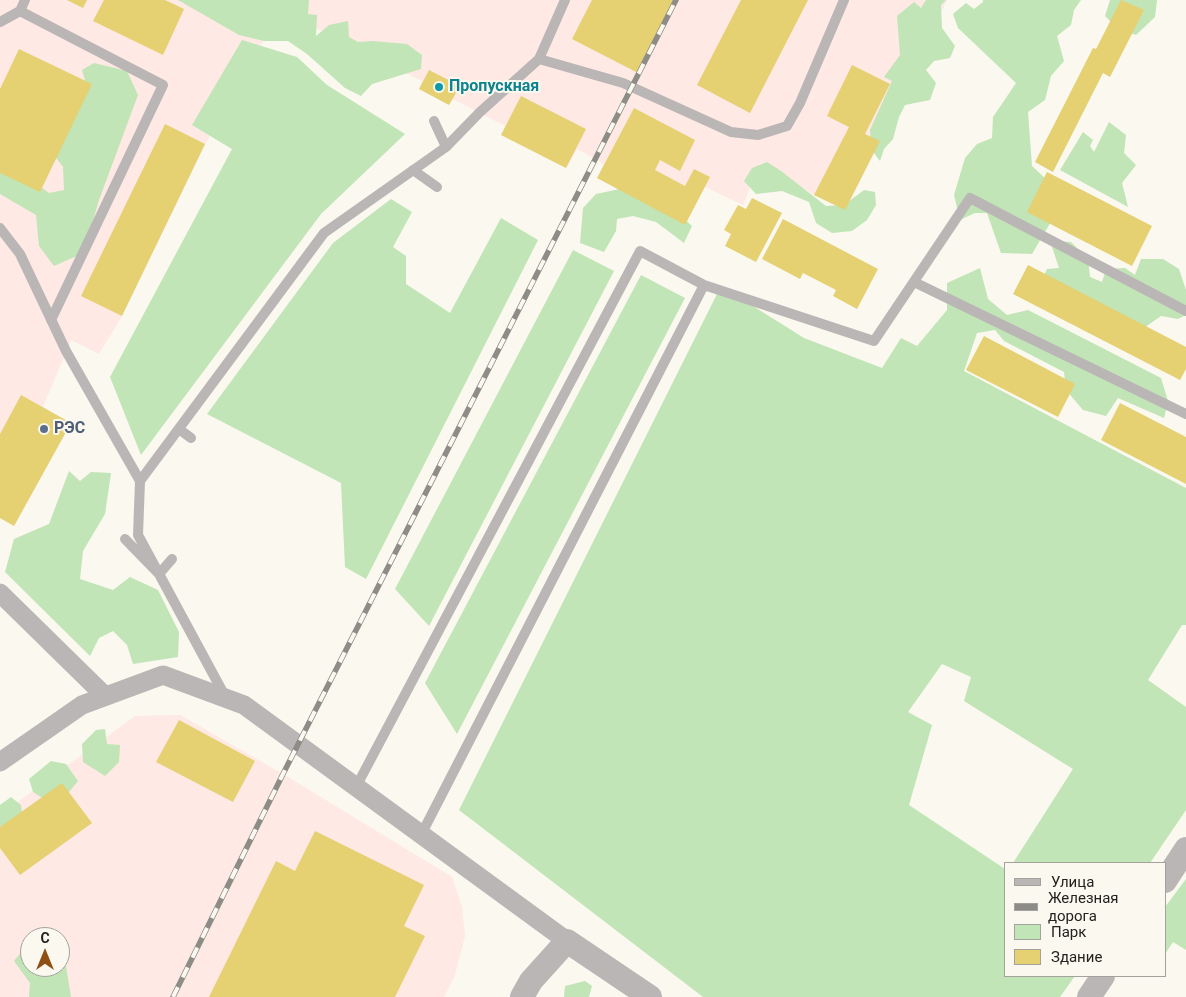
<!DOCTYPE html>
<html>
<head>
<meta charset="utf-8">
<style>
	body { margin:0 }
	#map { position:relative; width:1186px; height:997px; overflow:hidden; background:#faf8ef; font-family:Roboto,sans-serif }
	canvas { display:block }
	.legend { position:absolute; left:1004px; top:862px; width:162px; height:115px; box-sizing:border-box; background:#faf8ef; border:1px solid #a4a29c; margin:0; padding:6px 9px; list-style:none; font-size:15px; color:#23221f }
	.legend li { display:flex; align-items:center; gap:10px; height:25px }
	.legend b { width:25px; border:1px solid #a4a29c }
	.north { position:absolute; left:20px; top:927px; width:50px; height:50px; box-sizing:border-box; background:#faf8ef; border:1px solid #a4a29c; border-radius:50%; rotate:0deg; font-size:14px; font-weight:700; line-height:20px; text-align:center; color:#23221f }
	.north::after { content:''; display:block; margin:auto; width:18px; height:22px; background:#8e5014; clip-path:polygon(50% 0,100% 100%,50% 72%,0 100%) }
</style>
</head>
<body>
<div id="map">
<canvas width="1186" height="997"></canvas>
<ul class="legend">
<li><b style="height:6px;background:#bbb6b6"></b>Улица</li>
<li><b style="height:6px;background:#8d8c86"></b>Железная дорога</li>
<li><b style="height:14px;background:#c1e5b6"></b>Парк</li>
<li><b style="height:14px;background:#e5d072"></b>Здание</li>
</ul>
<div class="north">С</div>
</div>
<script>
const ctx = document.querySelector('canvas').getContext('2d');
ctx.lineJoin = 'round';
function fill(path, color) { ctx.fillStyle = color; ctx.fill(path, 'evenodd'); }
const toPath = rows => new Path2D(rows.map(r => 'M' + r).join(''));
function stroke(path, color, width, dash) { ctx.strokeStyle = color; ctx.lineWidth = width; ctx.lineCap = dash ? 'butt' : 'round'; ctx.setLineDash(dash || []); ctx.stroke(path); }
function write(font, color, halo, rows, align = 'center') {
  ctx.font = font + ' Roboto,sans-serif'; ctx.lineWidth = 4; ctx.setLineDash([]); ctx.textBaseline = 'middle'; ctx.strokeStyle = halo; ctx.fillStyle = color; for (const [text, x, y, turn = 0] of rows) {
    ctx.save(); ctx.translate(x, y); ctx.rotate((+turn || 0) * Math.PI / 180); ctx.textAlign = isNaN(turn) ? turn : align; if (halo) ctx.strokeText(text, 0, 0); ctx.fillText(text, 0, 0); ctx.restore();
  }
}
fill(toPath([
	[0,0,193,0,267,34,205,145,122,316,99,354,71,340,43,407,71,423,14,526,0,518],
	[260,0,947,0,880,141,845,210,814,195,760,163,743,205,705,187,685,225,597,178,604,164,596,159,577,149,566,168,501,135,505,126,453,99,449,105,419,89,422,81],
	[180,715,283,774,452,877,462,907,465,936,455,975,444,997,0,997,0,815,135,716],
	[30,937,60,937,60,967,30,967]
]), '#fee9e4');
fill(toPath([
	[178,0,309,0,308,14,317,15,316,36,329,25,348,21,349,37,358,42,372,41,407,44,422,55,421,69,372,84,361,96,345,88,307,54,288,41,264,41,239,35],
	[926,0,946,0,941,5,942,28,955,46,950,58,934,61,926,70,936,83,930,100,905,105,899,117,893,139,884,149,880,161,871,149,870,130,892,81,884,77,900,55,897,16,914,2,921,8],
	[983,0,1081,0,1074,10,1071,25,1057,36,1064,61,1051,76,1045,100,1028,112,1032,166,1048,181,1052,220,1032,254,1001,253,987,213,975,213,960,220,954,195,965,158,977,144,992,138,993,117,1016,83,958,28,953,14,966,3,974,9,983,2],
	[1110,0,1157,0,1155,17,1136,35,1117,28,1105,16],
	[242,40,297,57,327,85,405,134,321,214,141,455,110,377,232,149,192,125],
	[94,63,127,71,138,95,99,200,90,231,79,255,54,266,39,246,36,215,0,194,0,169,30,179,49,193,64,190,63,167,51,151,87,87,82,70],
	[1109,122,1126,135,1124,153,1136,165,1122,183,1128,207,1060,170,1083,132,1093,140,1090,146,1094,152],
	[767,162,781,171,826,206,844,205,864,190,875,192,876,205,867,220,852,231,832,233,816,223,809,202,782,191,756,194,744,181,752,168],
	[629,187,676,211,692,226,684,243,656,222,633,216,617,219,616,231,604,252,580,243,583,208,596,194],
	[391,199,412,212,393,247,406,256,406,284,450,313,501,218,538,240,366,579,345,567,341,483,207,414,333,243],
	[1055,241,1071,242,1088,259,1090,277,1102,282,1106,269,1125,268,1135,275,1141,259,1163,259,1179,269,1186,290,1186,315,1178,319,1161,316,1141,330,1041,281,1047,269,1059,268,1052,247],
	[573,250,614,271,429,626,395,589],
	[980,268,988,299,1007,315,1028,310,1161,378,1168,401,1164,418,1118,398,1106,416,1083,410,1066,390,1064,372,1004,341,995,330,977,333,964,371,1186,488,1186,625,1182,625,1148,680,1186,707,1186,810,1150,863,1013,863,1073,769,964,701,971,677,942,664,908,712,932,725,909,805,1005,869,1005,976,1075,976,1060,997,703,997,459,810,721,286,804,338,882,368,901,338,917,346,947,310,947,283],
	[641,275,685,298,457,734,425,683],
	[69,471,80,481,91,472,111,473,105,514,83,551,80,579,113,590,130,577,158,590,179,632,178,657,133,664,127,645,113,631,99,638,90,656,5,572,14,539,49,524],
	[105,729,107,744,120,745,119,762,105,776,83,762,82,744,96,730],
	[51,761,66,764,78,781,64,798,52,804,33,792,29,779],
	[11,797,21,805,23,821,8,832,0,826,0,805],
	[1186,879,1186,950,1173,942,1165,954,1165,907],
	[28,944,30,945,30,967,66,966,71,997,29,997,30,983,14,961],
	[585,981,592,986,589,997,564,997,565,986]
]), '#c1e5b6');
fill(toPath([
	[67,0,87,0,83,8],
	[104,0,165,0,184,9,163,55,93,21],
	[592,0,675,0,638,73,572,39],
	[741,0,808,0,750,113,697,85],
	[1121,0,1144,10,1110,77,1103,73,1053,172,1035,162,1093,48,1096,49],
	[19,49,92,84,40,192,0,173,0,89],
	[852,65,890,84,865,134,880,141,845,210,814,195,849,127,827,116],
	[429,70,460,86,449,105,419,89],
	[521,96,586,129,566,168,501,135],
	[634,108,695,140,680,171,660,160,655,170,685,186,694,169,710,177,685,225,597,178],
	[165,124,205,144,122,316,81,296],
	[1047,172,1152,226,1132,266,1027,212],
	[752,198,782,213,756,262,725,246,731,234,724,230,738,205,746,209],
	[783,219,878,269,857,309,833,296,836,290,803,273,800,279,762,259],
	[1028,265,1186,347,1186,369,1180,380,1013,294],
	[984,336,1075,384,1058,417,966,370],
	[21,395,71,423,14,526,0,518,0,434],
	[1120,403,1186,437,1186,484,1101,440],
	[179,720,255,761,233,802,156,762],
	[62,783,92,823,20,875,0,848,0,827],
	[315,831,424,885,404,926,425,936,395,997,209,997,276,861,295,871]
]), '#e5d072');
stroke(toPath([
	[20,11,25,0],
	[0,22,20,11,163,85,51,320],
	[539,59,623,83,731,132,758,135,787,126,800,103,844,0],
	[434,121,446,147],
	[413,170,437,187],
	[0,228,20,254,66,351,140,481,138,535,226,698],
	[914,282,1186,414],
	[704,285,874,341,970,198,1186,311],
	[179,429,191,438],
	[140,481,324,233,446,147,480,112,539,59,565,0],
	[125,539,159,574,172,559],
	[356,787,640,251,704,285,421,835]
]), '#bbb6b6', 10);
stroke(toPath([
	[0,593,105,696],
	[0,762,82,705,163,675,244,705,567,941]
]), '#bbb6b6', 19);
stroke(toPath([
	[1165,881,1186,849],
	[522,997,531,981,567,941,650,997],
	[1089,997,1103,976]
]), '#bbb6b6', 24);
const rail = toPath([
	[173,997,283,774,676,0]
]);
stroke(rail, '#8d8c86', 5.5);
stroke(rail, '#faf8ef', 4, [11]);
for (const [x, y, r, color] of [
	[439,87,5,"#0f9aa8"],
	[44,429,5,"#5c6f8a"]
]) { const dot = new Path2D(); dot.arc(x, y, r, 0, 2 * Math.PI); ctx.fillStyle = color; ctx.fill(dot); stroke(dot, '#faf8ef', 2); }
write('bold 16px', '#0d838f', '#faf8ef', [
	["Пропускная",449,87]
], 'left');
write('bold 16px', '#4e5e75', '#faf8ef', [
	["РЭС",54,429]
], 'left');
</script>
</body>
</html>
